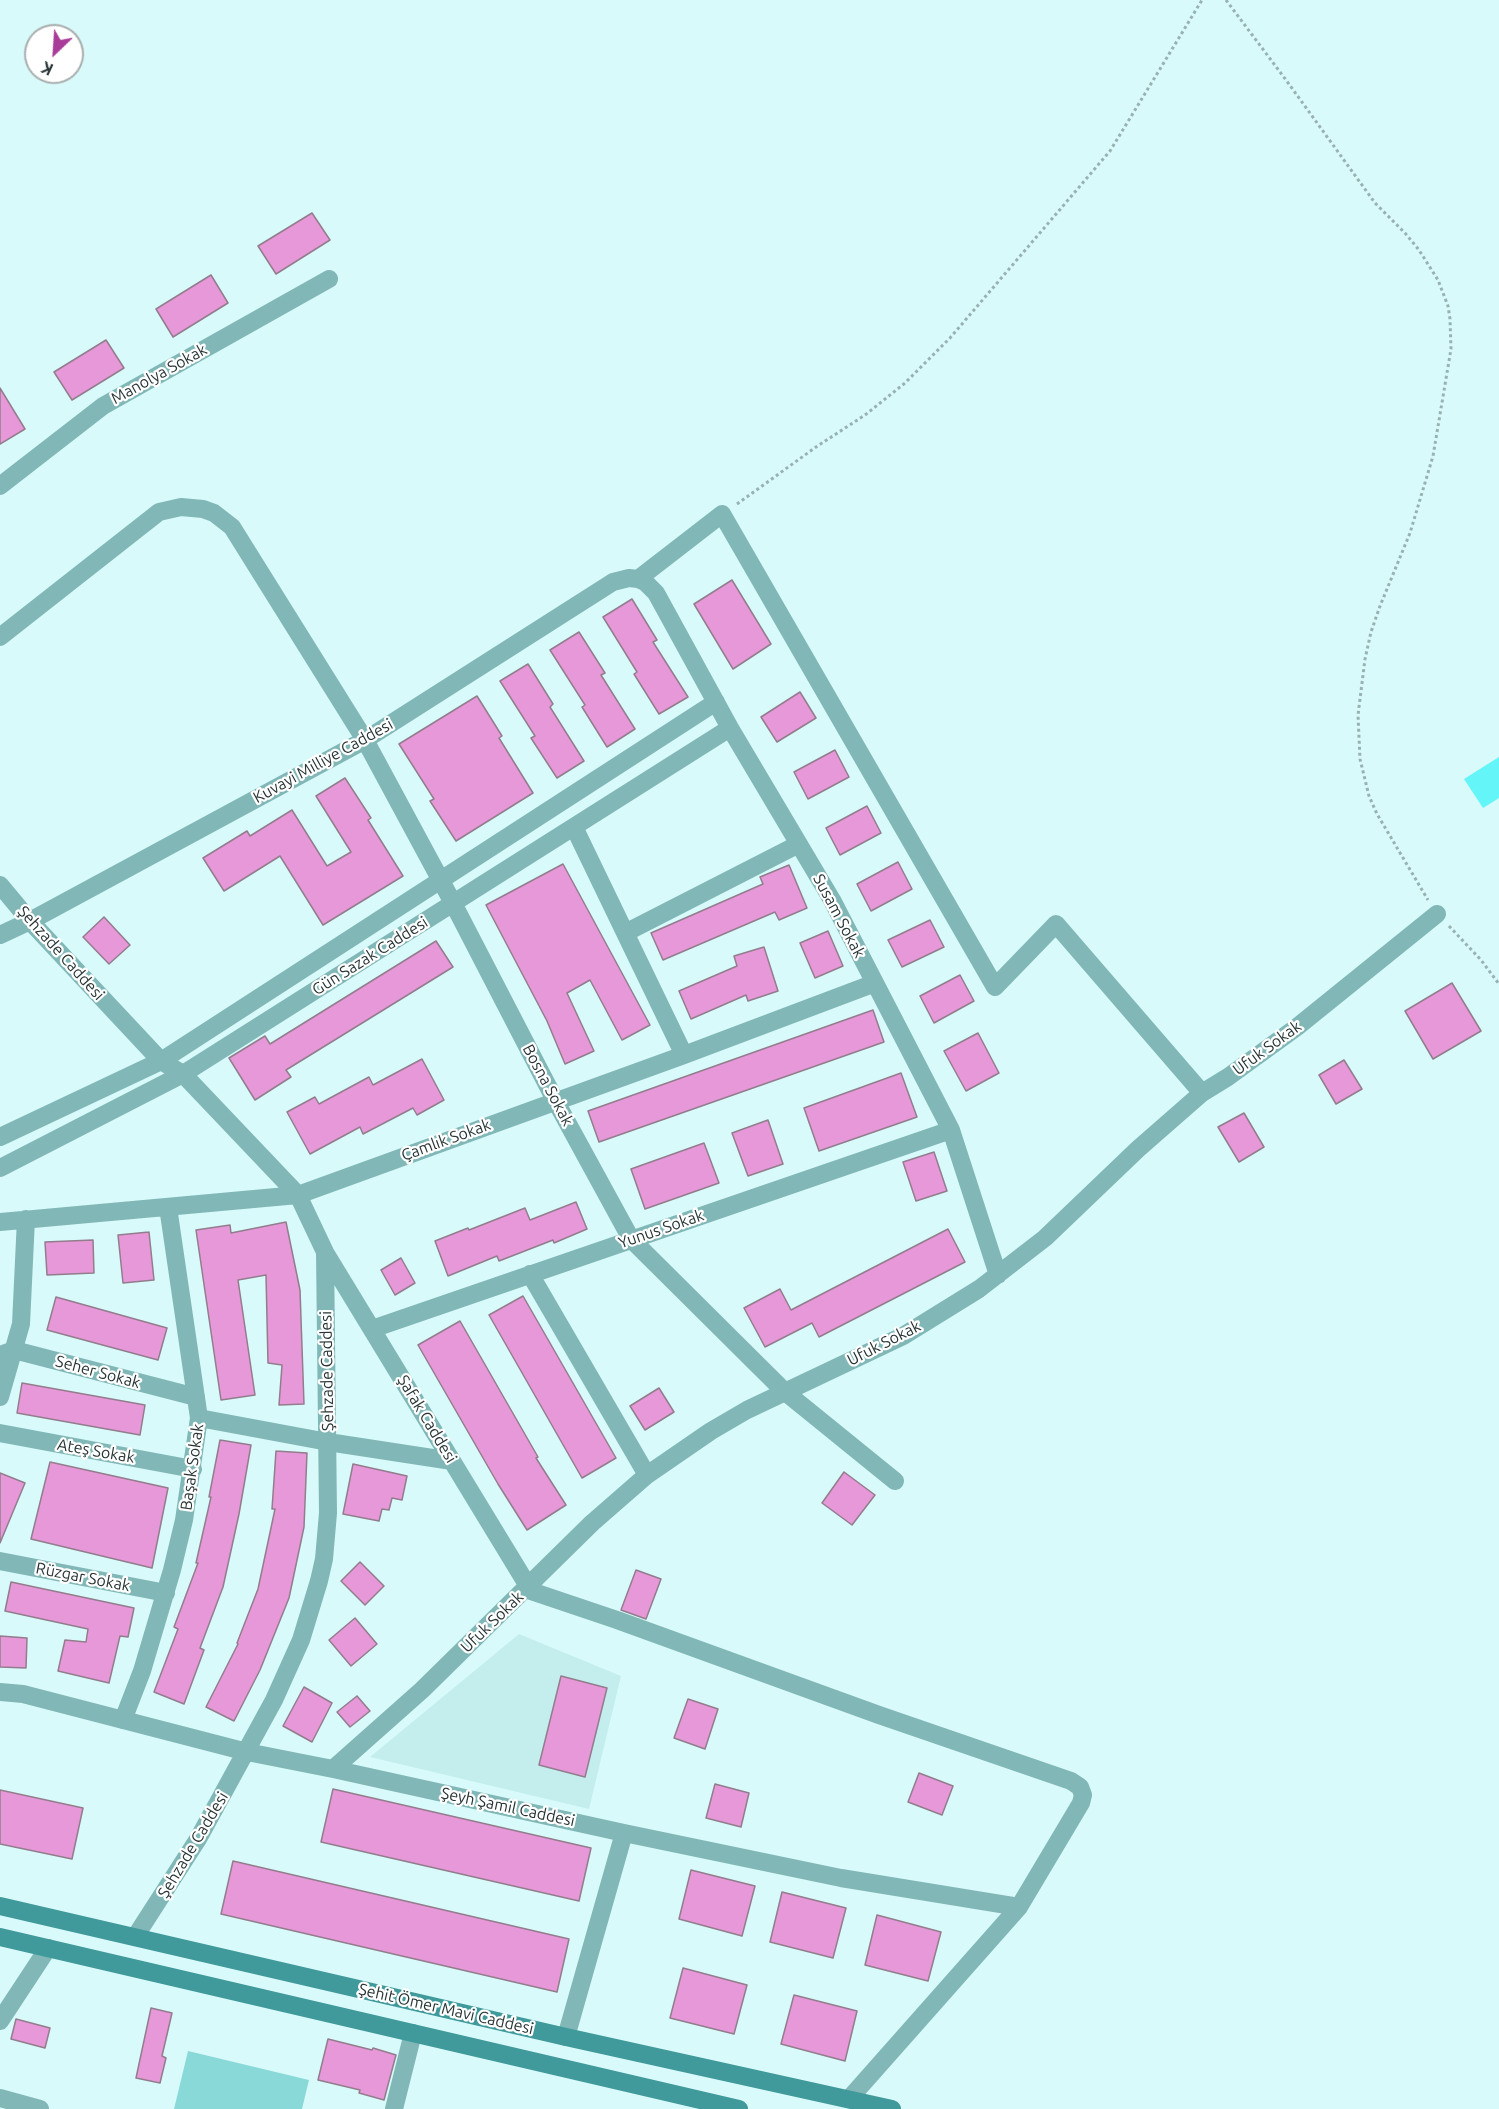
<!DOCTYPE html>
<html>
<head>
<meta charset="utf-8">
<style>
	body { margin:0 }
	#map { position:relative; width:1499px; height:2109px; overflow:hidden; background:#d9fafa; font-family:Ubuntu,sans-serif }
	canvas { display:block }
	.north { position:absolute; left:24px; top:24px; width:60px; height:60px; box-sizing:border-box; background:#fff; border:2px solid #a9aeae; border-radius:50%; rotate:205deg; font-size:16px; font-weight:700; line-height:24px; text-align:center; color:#283435 }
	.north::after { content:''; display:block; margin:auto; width:21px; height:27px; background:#a93b99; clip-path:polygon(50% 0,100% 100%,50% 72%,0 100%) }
</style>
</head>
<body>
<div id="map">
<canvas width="1499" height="2109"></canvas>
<div class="north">K</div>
</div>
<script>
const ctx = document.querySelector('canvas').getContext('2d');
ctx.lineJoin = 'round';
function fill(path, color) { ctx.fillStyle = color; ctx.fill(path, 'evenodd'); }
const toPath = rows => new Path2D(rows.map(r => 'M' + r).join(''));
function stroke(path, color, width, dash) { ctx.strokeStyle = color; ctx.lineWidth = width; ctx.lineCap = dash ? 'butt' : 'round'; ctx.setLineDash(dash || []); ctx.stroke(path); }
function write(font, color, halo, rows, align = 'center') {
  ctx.font = font + ' Ubuntu,sans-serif'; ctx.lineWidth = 4.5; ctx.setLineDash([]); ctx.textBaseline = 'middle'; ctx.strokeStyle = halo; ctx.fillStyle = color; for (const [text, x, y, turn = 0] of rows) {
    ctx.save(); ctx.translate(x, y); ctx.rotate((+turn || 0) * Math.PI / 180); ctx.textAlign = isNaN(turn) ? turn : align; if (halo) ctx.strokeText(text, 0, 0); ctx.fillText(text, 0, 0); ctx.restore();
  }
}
fill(toPath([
	[519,1634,621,1676,589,1809,370,1757]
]), '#c4eeee');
fill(toPath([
	[188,2051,309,2080,302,2109,174,2109]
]), '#8ad9d9');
fill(toPath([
	[1499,757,1499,798,1483,808,1464,779]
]), '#63f5f7');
const building = toPath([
	[312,213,330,240,276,274,258,246,312,213],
	[211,275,228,303,173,337,156,309,211,275],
	[106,340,124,368,72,400,54,372,106,340],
	[0,388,25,429,0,444,0,388],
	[732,580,771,644,733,669,694,604,732,580],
	[632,599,657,640,653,642,688,697,659,714,634,674,637,672,603,617,632,599],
	[579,632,605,673,601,675,635,729,607,747,582,707,585,705,550,650,579,632],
	[528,664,553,704,550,707,584,761,557,778,531,738,535,736,500,681,528,664],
	[800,692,816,718,777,742,761,717,800,692],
	[477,696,502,736,499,738,533,793,456,841,430,801,434,799,399,744,477,696],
	[835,750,849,777,808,799,794,772,835,750],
	[345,778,371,818,368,820,403,876,323,925,280,856,224,891,203,858,247,831,250,836,292,810,327,866,351,852,316,796,345,778],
	[867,806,881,833,840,855,826,828,867,806],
	[898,862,912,889,871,911,857,884,898,862],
	[563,864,650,1025,622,1040,590,980,567,993,594,1051,565,1064,547,1021,486,905,563,864],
	[789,865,807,908,779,920,775,912,663,960,651,933,763,884,760,877,789,865],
	[104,917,130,945,109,964,83,937,104,917],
	[930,920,944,947,902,967,888,940,930,920],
	[828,931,843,966,815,978,800,943,828,931],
	[436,941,453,967,286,1070,291,1077,255,1100,229,1058,265,1036,270,1044,436,941],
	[764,947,778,991,748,1001,746,995,691,1019,679,991,737,966,734,956,764,947],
	[960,975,974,1001,934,1023,920,996,960,975],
	[1452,983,1481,1031,1433,1059,1405,1011,1452,983],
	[873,1010,884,1042,599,1142,588,1111,873,1010],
	[978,1033,999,1073,966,1091,944,1051,978,1033],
	[422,1059,444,1100,417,1115,413,1108,363,1134,360,1127,310,1154,287,1112,315,1097,319,1104,369,1077,373,1085,422,1059],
	[1344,1060,1362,1089,1336,1104,1319,1075,1344,1060],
	[901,1073,917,1117,819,1151,804,1108,901,1073],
	[1244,1113,1264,1147,1239,1162,1218,1127,1244,1113],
	[768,1120,783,1164,748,1176,732,1133,768,1120],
	[704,1143,719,1183,645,1209,631,1169,704,1143],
	[934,1152,947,1191,916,1201,903,1162,934,1152],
	[576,1202,587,1229,554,1243,553,1240,499,1261,497,1256,448,1276,435,1241,468,1228,469,1230,525,1208,530,1220,576,1202],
	[286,1222,300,1290,304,1404,279,1405,282,1365,268,1363,266,1275,238,1280,255,1395,221,1400,196,1230,230,1225,231,1233,286,1222],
	[948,1229,965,1262,819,1337,812,1323,765,1347,744,1308,780,1289,791,1310,948,1229],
	[149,1232,154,1280,123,1283,118,1235,149,1232],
	[93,1240,94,1273,47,1275,45,1242,93,1240],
	[401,1258,415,1283,395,1295,381,1270,401,1258],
	[523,1296,616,1458,582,1478,489,1315,523,1296],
	[56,1297,167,1328,158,1360,47,1330,56,1297],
	[460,1321,538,1457,536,1458,566,1505,527,1530,498,1484,418,1345,460,1321],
	[22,1383,145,1405,140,1435,17,1413,22,1383],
	[659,1388,674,1412,645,1430,630,1406,659,1388],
	[220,1440,251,1445,239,1514,223,1587,200,1648,204,1650,184,1704,154,1692,178,1629,174,1627,198,1563,196,1563,211,1497,209,1497,220,1440],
	[276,1451,307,1453,304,1527,289,1598,260,1670,234,1721,206,1707,238,1644,237,1643,258,1589,275,1509,272,1509,276,1451],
	[50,1462,168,1488,152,1568,31,1539,50,1462],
	[353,1464,407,1476,402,1500,392,1498,389,1510,382,1509,379,1521,343,1514,353,1464],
	[844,1472,875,1495,852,1525,822,1503,844,1472],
	[0,1473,25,1483,0,1543,0,1473],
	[360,1562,384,1586,365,1605,341,1581,360,1562],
	[636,1570,661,1579,646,1619,621,1610,636,1570],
	[11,1582,134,1608,128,1637,120,1636,109,1683,58,1671,65,1640,86,1642,88,1629,5,1611,11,1582],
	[355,1618,377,1644,351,1666,329,1640,355,1618],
	[0,1636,27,1638,26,1668,0,1667,0,1636],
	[561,1676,607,1688,585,1777,539,1765,561,1676],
	[304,1687,332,1703,312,1742,283,1726,304,1687],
	[357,1696,370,1711,350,1727,337,1712,357,1696],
	[688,1699,718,1709,705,1749,674,1738,688,1699],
	[919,1773,953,1786,942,1815,908,1802,919,1773],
	[715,1784,749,1793,741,1827,706,1818,715,1784],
	[333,1789,591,1848,579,1901,321,1842,333,1789],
	[0,1790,83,1808,72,1859,0,1844,0,1790],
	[233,1861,569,1939,557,1992,221,1914,233,1861],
	[691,1870,755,1886,742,1936,679,1919,691,1870],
	[782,1892,846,1908,833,1958,770,1942,782,1892],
	[877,1915,941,1932,928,1981,865,1965,877,1915],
	[683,1968,747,1985,734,2034,670,2018,683,1968],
	[794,1995,857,2011,845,2061,781,2044,794,1995],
	[151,2008,172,2013,162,2056,166,2058,160,2083,136,2078,151,2008],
	[16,2019,50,2028,45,2048,11,2039,16,2019],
	[328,2039,372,2050,373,2048,396,2055,384,2100,359,2093,360,2090,318,2080,328,2039]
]);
fill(building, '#e798d8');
stroke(building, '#927d8d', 1.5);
stroke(toPath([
	[1226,0,1286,80,1375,203,1405,233,1419,250,1438,280,1448,306,1450,319,1451,349,1433,456,1410,533,1380,606,1371,632,1365,659,1358,715,1360,759,1369,796,1377,814,1428,900],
	[737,504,816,447,865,415,905,383,950,338,1110,151,1202,0],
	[1449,926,1481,960,1499,984]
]), '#98b1b2', 3, [3, 3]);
stroke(toPath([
	[0,486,103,406,329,279],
	[638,579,722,514,995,987,1056,924,1202,1093],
	[0,637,159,512,181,507,203,509,214,513,232,527,365,740,453,903,555,1100,631,1239,784,1391,895,1481],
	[574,827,684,1055],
	[0,885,30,921,161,1061,183,1074,298,1195,325,1252,328,1513,324,1559,319,1581,301,1640,274,1700,198,1839,135,1937],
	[625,933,799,844],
	[0,935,30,921,365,740,613,582,629,578,638,579,645,582,656,593,730,728,832,900,951,1130,998,1275],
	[0,1137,161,1061,716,702],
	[0,1168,183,1074,730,728],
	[0,1222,298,1195,684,1055,875,983],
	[326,1254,528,1586],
	[530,1274,647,1475],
	[372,1329,951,1130],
	[0,1355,14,1350,196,1397],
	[0,1397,21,1324,26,1219],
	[199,1418,328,1442,452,1461],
	[0,1433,193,1469],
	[0,1561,166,1593],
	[525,1589,617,1620,879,1715,1071,1781,1080,1787,1083,1795,1081,1803,1019,1907,849,2099],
	[0,1692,23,1694,247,1752,333,1769,624,1833,841,1878,1019,1907],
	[123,1720,142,1671,172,1570,184,1520,199,1418,168,1207],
	[333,1769,422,1690,592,1523,647,1475,711,1431,747,1410,903,1336,979,1289,1045,1238,1138,1149,1202,1093,1228,1077,1297,1027,1437,914],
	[0,2021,48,1948],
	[566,2037,624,1833],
	[0,2098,40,2109],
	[394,2109,413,2033]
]), '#82b7b7', 18);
stroke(toPath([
	[0,1906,566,2037,892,2109],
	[0,1937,739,2109]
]), '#40999a', 18);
write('16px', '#283435', '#fff', [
	["Manolya Sokak",159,374,-29],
	["Kuvayi Milliye Caddesi",323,761,-29],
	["Susam Sokak",839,916,62],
	["Şehzade Caddesi",61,953,48],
	["Gün Sazak Caddesi",370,956,-32],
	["Ufuk Sokak",1267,1048,-36],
	["Bosna Sokak",548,1085,62],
	["Çamlık Sokak",446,1140,-20],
	["Yunus Sokak",661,1229,-19],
	["Ufuk Sokak",884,1343,-27],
	["Şehzade Caddesi",327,1371,-91],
	["Seher Sokak",98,1372,15],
	["Şafak Caddesi",427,1419,59],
	["Ateş Sokak",96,1451,10],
	["Başak Sokak",192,1467,-82],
	["Rüzgar Sokak",83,1577,11],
	["Ufuk Sokak",492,1622,-44],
	["Şeyh Şamil Caddesi",508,1807,12],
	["Şehzade Caddesi",193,1845,-59],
	["Şehit Ömer Mavi Caddesi",446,2009,13]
]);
</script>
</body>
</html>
